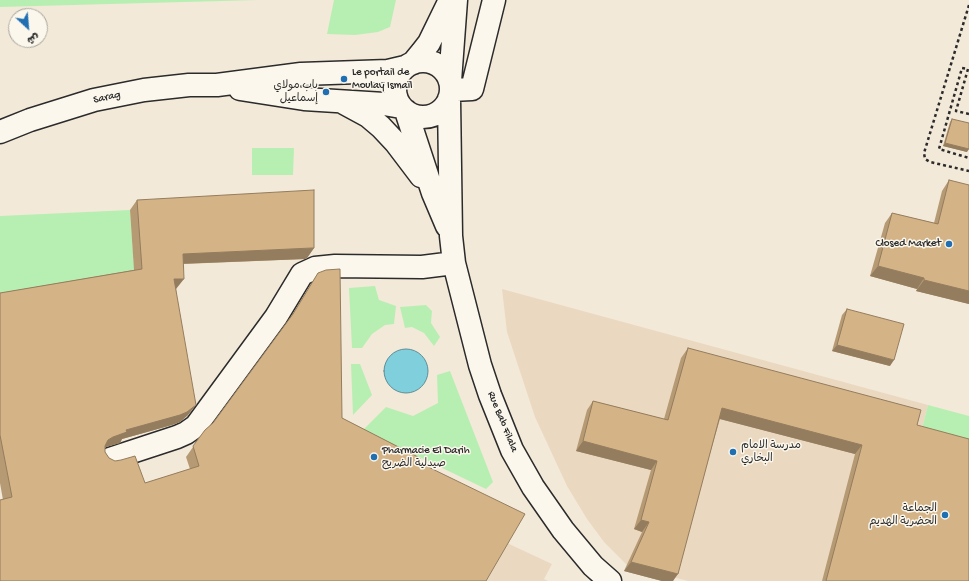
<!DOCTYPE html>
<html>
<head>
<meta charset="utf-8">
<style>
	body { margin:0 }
	#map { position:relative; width:969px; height:581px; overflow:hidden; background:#f3e9d8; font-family:"Gochi Hand","Playpen Sans Arabic",sans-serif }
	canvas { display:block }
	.north { position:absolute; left:8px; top:8px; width:40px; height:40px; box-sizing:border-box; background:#fbf7ec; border:1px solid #a8a59f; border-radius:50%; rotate:154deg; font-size:11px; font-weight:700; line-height:16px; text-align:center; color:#2b2b2b }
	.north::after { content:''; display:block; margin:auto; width:14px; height:18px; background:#1f6fb2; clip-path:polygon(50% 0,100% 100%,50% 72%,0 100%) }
</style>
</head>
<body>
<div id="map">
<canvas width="969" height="581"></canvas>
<div class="north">ش</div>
</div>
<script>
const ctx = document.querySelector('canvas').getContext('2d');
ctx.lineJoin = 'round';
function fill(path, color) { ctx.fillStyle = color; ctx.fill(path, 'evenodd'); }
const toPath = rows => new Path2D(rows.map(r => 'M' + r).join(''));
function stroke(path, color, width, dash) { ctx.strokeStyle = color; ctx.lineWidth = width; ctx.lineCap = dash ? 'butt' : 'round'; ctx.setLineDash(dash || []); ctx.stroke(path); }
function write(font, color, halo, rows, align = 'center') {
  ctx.font = font + ' "Gochi Hand","Playpen Sans Arabic",sans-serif'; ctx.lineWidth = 3; ctx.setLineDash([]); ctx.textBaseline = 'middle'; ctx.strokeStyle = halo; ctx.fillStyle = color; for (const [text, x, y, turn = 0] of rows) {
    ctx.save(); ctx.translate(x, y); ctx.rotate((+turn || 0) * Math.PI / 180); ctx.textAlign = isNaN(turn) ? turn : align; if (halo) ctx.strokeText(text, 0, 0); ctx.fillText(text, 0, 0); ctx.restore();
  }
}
fill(toPath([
	[502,289,928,405,883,581,688,581,627,565,604,542,587,519,567,486,535,417,507,332],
	[507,543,552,564,544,579,548,581,485,581]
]), '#ead9c0');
fill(toPath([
	[0,0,258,0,0,7],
	[334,0,396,0,390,27,378,32,355,35,327,34],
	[252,148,294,148,293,175,252,175],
	[130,210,135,280,0,302,0,216],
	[375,286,379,300,396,306,394,324,385,325,372,334,362,348,352,348,349,288],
	[426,305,432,311,431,323,440,337,434,346,424,333,412,327,405,328,400,307],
	[351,364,360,364,372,395,353,415],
	[450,371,493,482,486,489,363,430,386,407,413,416,438,403,437,375],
	[928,405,969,416,969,450,883,581]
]), '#b7efb2');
const water = toPath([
	'384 371a22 22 0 1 1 44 0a22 22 0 1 1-44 0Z'
]);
fill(water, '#80cfdd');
stroke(water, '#5e8d96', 1);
const minor = toPath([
	'395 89a28 28 0 1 1 56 0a28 28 0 1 1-56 0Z',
	[413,63,422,52,429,43,450,0],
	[450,81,456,0],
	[240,89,304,99,384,104,401,107],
	[451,90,472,89,494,0],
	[449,99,451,236,454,263,480,365,490,395,512,450,533,487,563,530,593,566,610,581],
	[344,103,368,116,381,127,396,143,421,176],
	[406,111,433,193,447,226],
	[0,132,30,120,94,100,144,90,189,85,217,85,301,74,388,71,405,67],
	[110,459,177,437,186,433,196,426,276,317,302,274,315,268,335,266,422,267,454,263]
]);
stroke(minor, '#2b2b2b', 25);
stroke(toPath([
	[969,5,924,153,925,159,930,162,969,171],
	[969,114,956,111,968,69,962,68,939,149,969,158]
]), '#2b2b2b', 2.5, [3, 3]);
stroke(minor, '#fbf7ec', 22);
fill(toPath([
	[952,119,967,152,943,146,950,122],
	[949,180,969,304,916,291,917,289,870,276,885,223,892,213,934,223,942,191],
	[137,200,314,248,307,258,305,259,183,264,176,289,188,415,180,422,172,425,122,439,120,443,106,447,105,448,105,452,109,458,145,483,190,469,186,457,205,430,213,423,288,322,311,284,318,273,342,418,420,458,3,500,0,483,0,293,134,270,130,210],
	[847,309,890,366,832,351,842,315],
	[688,348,917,425,969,581,822,581,855,454,720,419,673,581,662,581,624,571,642,532,634,529,651,470,576,451,587,410,593,401,664,419,681,358]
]), '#b69a74');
fill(toPath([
	[945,143,969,149,967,152,943,146],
	[314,248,307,258,305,259,176,264,183,254],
	[878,266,924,278,917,289,870,276],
	[174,279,184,279,176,289,166,290],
	[924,280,969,291,969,304,916,291],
	[837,345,894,360,890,366,832,351],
	[196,405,188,415,180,422,172,425,122,439,120,443,106,447,101,450,108,440,126,430],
	[722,408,862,445,855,454,716,418],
	[583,441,657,461,651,470,576,451],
	[641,520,649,522,642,532,634,529],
	[631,562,678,574,673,581,662,581,624,571]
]), '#947d5e');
const building = toPath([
	[952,119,969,123,969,149,945,143,952,119],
	[949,180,969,185,969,291,924,280,924,278,878,266,892,213,938,224,949,180],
	[314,190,314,248,312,248,183,254,184,279,174,279,196,405,187,412,180,415,126,430,127,432,113,437,108,440,105,446,105,452,109,458,115,461,121,460,135,456,145,483,199,466,193,446,205,430,213,423,293,314,318,273,326,270,340,269,342,418,420,458,418,462,525,514,486,581,0,581,0,500,12,497,0,435,0,293,142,269,137,200,314,190],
	[847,309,904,324,894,360,837,345,847,309],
	[688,348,921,410,917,425,969,439,969,581,826,581,862,445,722,408,678,574,631,562,649,522,641,520,657,461,583,441,593,401,668,420,688,348]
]);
fill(building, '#d4b387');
stroke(building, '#947d5e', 1);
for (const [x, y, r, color] of [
	[344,79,4,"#1f6fb2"],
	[326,92,4,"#1f6fb2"],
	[949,244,4,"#1f6fb2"],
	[733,452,4,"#1f6fb2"],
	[374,457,4,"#1f6fb2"],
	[945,515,4,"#1f6fb2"]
]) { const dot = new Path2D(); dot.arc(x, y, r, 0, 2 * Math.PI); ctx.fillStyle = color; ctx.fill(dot); stroke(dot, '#fbf7ec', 1.5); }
write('11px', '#2b2b2b', '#fbf7ec', [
	["Le portail de",352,73],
	["Moulay Ismaïl",352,86],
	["باب مولاي",318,86,"right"],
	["إسماعيل",318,99,"right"],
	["Closed Market",941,244,"right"],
	["مدرسة الامام",741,446],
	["البخاري",741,459],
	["Pharmacie El Darih",382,451],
	["صيدلية الضريح",382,464],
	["الجماعة",937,509,"right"],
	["الحضرية الهديم",937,522,"right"]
], 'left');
write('11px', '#2b2b2b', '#fbf7ec', [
	["Sarag",107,98,-13],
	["Rue Bab Filala",502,422,68]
]);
</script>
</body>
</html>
